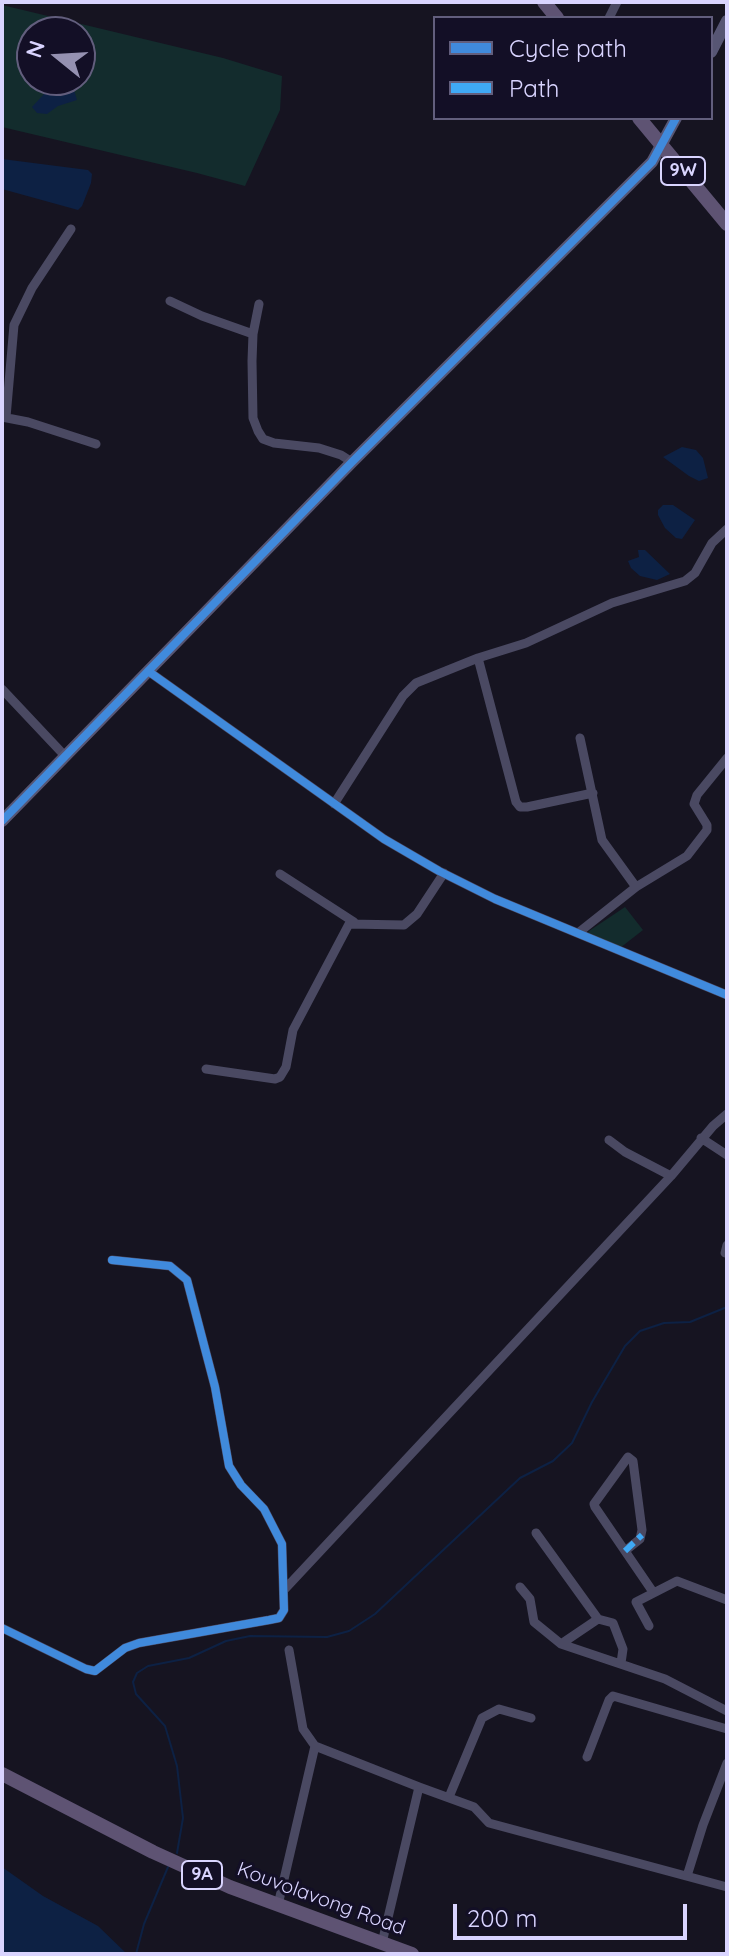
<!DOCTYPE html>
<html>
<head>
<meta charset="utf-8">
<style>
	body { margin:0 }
	#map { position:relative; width:729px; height:1956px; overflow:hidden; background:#161421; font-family:Quicksand,sans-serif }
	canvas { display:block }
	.frame { position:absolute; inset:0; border:4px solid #d9d4ff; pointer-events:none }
	.legend { position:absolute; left:433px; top:16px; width:280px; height:104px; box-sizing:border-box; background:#130f26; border:2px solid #625e7d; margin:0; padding:10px 14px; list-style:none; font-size:24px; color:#d9d4ff }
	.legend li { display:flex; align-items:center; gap:16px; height:40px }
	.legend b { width:40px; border:2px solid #625e7d }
	.north { position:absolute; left:16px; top:16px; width:80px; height:80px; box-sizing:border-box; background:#130f26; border:2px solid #625e7d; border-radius:50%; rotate:288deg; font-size:22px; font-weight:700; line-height:32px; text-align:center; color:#d9d4ff }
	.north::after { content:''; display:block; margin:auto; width:28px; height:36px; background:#9591b1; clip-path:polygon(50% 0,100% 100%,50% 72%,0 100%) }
	.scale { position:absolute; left:453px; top:1904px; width:234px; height:36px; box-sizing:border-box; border:4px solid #d9d4ff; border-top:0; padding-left:10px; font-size:24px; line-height:28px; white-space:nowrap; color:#d9d4ff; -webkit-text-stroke:6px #130f26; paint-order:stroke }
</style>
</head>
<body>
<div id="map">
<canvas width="729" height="1956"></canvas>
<div class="frame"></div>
<ul class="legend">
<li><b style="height:10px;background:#408adc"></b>Cycle path</li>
<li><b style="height:10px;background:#3fa9f5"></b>Path</li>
</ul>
<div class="north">N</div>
<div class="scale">200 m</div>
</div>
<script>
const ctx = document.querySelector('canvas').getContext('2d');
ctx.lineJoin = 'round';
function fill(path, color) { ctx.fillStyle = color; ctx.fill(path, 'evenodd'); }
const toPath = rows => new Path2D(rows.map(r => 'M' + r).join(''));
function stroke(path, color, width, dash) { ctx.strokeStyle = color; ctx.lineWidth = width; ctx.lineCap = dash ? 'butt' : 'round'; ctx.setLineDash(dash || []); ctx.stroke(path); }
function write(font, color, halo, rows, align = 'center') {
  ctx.font = font + ' Quicksand,sans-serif'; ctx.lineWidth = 6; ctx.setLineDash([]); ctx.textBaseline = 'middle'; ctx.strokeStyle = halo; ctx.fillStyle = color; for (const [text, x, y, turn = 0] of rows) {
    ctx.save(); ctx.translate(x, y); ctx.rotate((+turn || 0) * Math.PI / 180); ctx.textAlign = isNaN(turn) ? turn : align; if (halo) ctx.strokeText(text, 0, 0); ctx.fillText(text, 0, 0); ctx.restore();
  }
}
fill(toPath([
	[2,5,223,58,282,76,280,110,245,186,197,173,2,127],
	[32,32,80,32,80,80,32,80],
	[625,907,643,930,620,948,587,935,589,931]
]), '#132c2d');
fill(toPath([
	[40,80,71,80,77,100,58,106,47,114,37,113,32,107,45,93,39,82],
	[2,159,88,170,92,174,91,183,82,206,78,210,2,189],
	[682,447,696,450,703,458,708,478,699,481,689,476,663,457],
	[663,505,673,505,695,520,682,539,676,538,665,528,658,515,658,510],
	[638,550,645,550,670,574,657,580,640,576,631,568,628,561,639,557],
	[2,1867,43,1896,98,1926,127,1954,2,1954]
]), '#0d2144');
stroke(toPath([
	[177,1853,183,1818,177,1766,165,1726,136,1694,133,1682,137,1673,148,1666,189,1658,226,1641,250,1636,327,1637,349,1631,375,1614,520,1478,553,1461,572,1443,592,1402,625,1346,640,1331,664,1323,690,1322,727,1307],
	[136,1954,144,1924,168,1867]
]), '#0d2144', 2);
stroke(toPath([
	[609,18,617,2],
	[170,301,202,316,253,334],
	[259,304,253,334,252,361,253,418,258,431,263,439,274,443,319,448,341,455,352,462],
	[2,417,28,422,96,444],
	[6,417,14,325,32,288,71,229],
	[478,658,516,802,520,807,527,807,593,793],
	[148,671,384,839,439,871,495,899,727,995],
	[2,689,65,756],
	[580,738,602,840,636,887],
	[334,804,403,696,416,683,478,658,526,643,612,603,685,581,695,573,712,543,727,529],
	[280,874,354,922],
	[578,933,636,887,687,856,707,830,707,825,694,804,697,795,727,758],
	[206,1069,275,1079,280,1077,286,1067,293,1030,349,924,404,925,417,914,444,873],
	[701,1138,727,1155],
	[609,1140,625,1152,671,1176,713,1126,727,1114],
	[725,1253,727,1245],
	[536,1533,598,1619],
	[625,1551,640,1539,642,1530,633,1461,628,1457,594,1504,595,1507,625,1551,653,1592],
	[520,1587,530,1599,534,1622,561,1644,665,1679,727,1711],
	[284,1590,671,1176],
	[649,1626,636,1602,677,1581,727,1600],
	[2,1628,86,1669,95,1671,125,1648,139,1643,269,1620,279,1618,284,1610,282,1544,264,1509,241,1485,229,1466,215,1387,187,1280,170,1266,112,1260],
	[561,1644,598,1619,613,1623,623,1649,621,1663],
	[289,1650,303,1729,315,1746,419,1787],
	[587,1757,609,1700,613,1696,727,1729],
	[449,1797,482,1718,499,1709,531,1718],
	[687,1876,703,1825,727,1763],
	[278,1905,315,1746],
	[382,1943,419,1787,474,1807,489,1823,727,1887]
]), '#4a4962', 9);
stroke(toPath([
	[711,52,727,21],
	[2,821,352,462,652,162,676,118]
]), '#575674', 12);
stroke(toPath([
	[544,2,557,18],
	[639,118,727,224],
	[2,1774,153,1852,230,1887,412,1954]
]), '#5e5373', 14);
stroke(toPath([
	[625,1551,642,1535]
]), '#3fa9f5', 6, [12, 6]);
stroke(toPath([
	[148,671,384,839,439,871,495,899,727,995],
	[2,821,352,462,652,162,676,118],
	[2,1628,86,1669,95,1671,125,1648,139,1643,269,1620,279,1618,284,1610,282,1544,264,1509,241,1485,229,1466,215,1387,187,1280,170,1266,112,1260]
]), '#408adc', 8);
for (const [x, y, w] of [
	[683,171,44],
	[202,1875,40]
]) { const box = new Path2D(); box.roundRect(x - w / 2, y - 14, w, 28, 6); ctx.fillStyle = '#130f26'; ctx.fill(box); stroke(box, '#d9d4ff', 2); }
write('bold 18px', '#d9d4ff', null, [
	["9W",683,171],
	["9A",202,1875]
]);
write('20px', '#d9d4ff', '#130f26', [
	["Kouvolavong Road",321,1899,20]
]);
</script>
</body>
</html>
